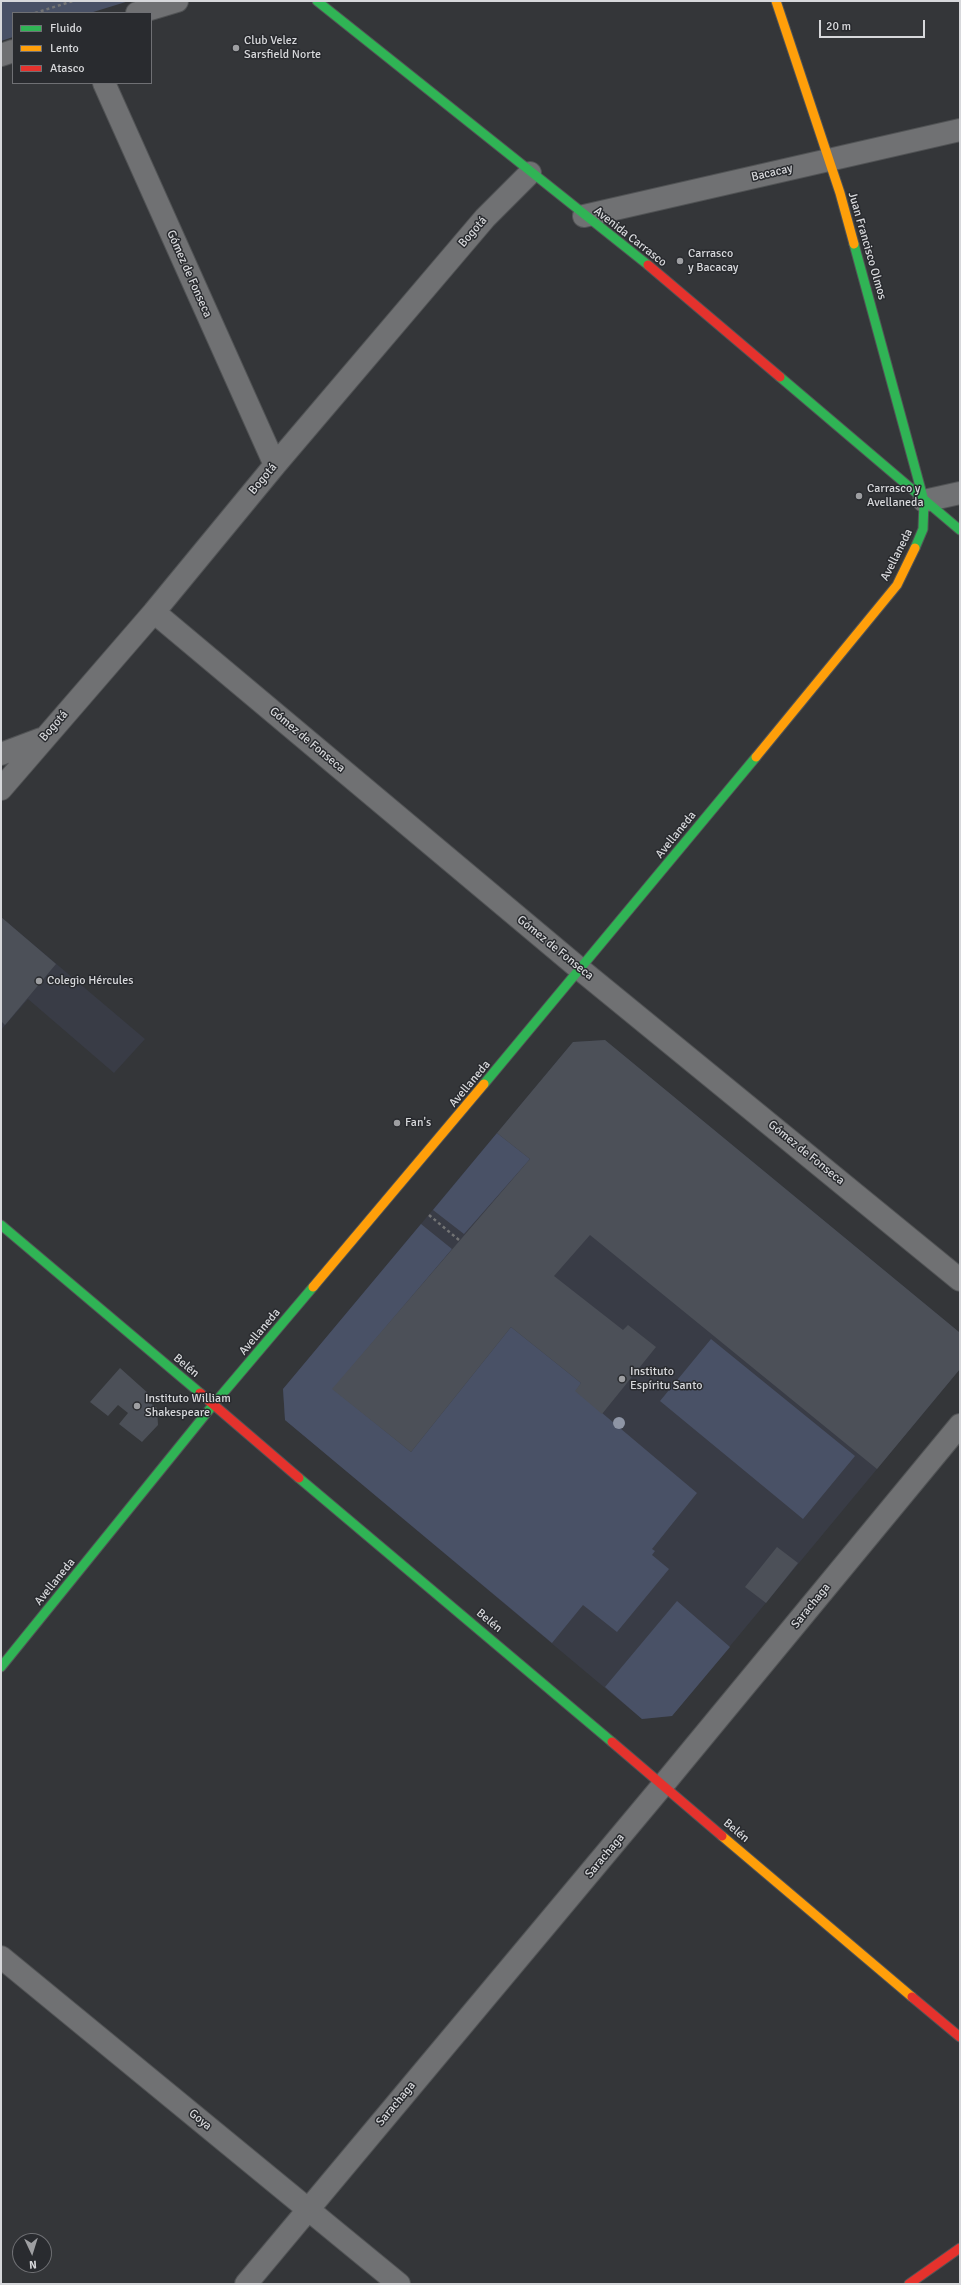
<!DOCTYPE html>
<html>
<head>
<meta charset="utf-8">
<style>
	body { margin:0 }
	#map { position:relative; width:961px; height:2285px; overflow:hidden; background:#343639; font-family:Signika,sans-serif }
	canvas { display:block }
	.frame { position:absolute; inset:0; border:2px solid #d7d8db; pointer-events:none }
	.legend { position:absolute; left:12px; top:12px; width:140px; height:72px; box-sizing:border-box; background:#292b2f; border:1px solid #6f7074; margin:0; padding:5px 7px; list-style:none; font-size:12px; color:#d7d8db }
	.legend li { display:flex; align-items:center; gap:8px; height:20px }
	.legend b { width:20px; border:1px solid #6f7074 }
	.north { position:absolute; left:12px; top:2233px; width:40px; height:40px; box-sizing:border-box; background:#292b2f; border:1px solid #6f7074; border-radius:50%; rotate:176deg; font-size:11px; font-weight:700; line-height:16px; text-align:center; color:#d7d8db }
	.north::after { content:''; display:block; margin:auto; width:14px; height:18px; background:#9e9fa2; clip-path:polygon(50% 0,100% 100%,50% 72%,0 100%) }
	.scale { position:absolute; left:819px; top:20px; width:106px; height:18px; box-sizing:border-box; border:2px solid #d7d8db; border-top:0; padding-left:5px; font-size:12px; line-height:14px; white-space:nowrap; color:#d7d8db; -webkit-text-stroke:3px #292b2f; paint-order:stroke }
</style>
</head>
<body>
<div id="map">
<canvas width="961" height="2285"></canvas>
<div class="frame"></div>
<ul class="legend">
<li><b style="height:5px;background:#30b455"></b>Fluido</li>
<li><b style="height:5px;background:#ff9f0a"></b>Lento</li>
<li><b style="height:5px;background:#e5322d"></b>Atasco</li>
</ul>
<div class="north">N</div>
<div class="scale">20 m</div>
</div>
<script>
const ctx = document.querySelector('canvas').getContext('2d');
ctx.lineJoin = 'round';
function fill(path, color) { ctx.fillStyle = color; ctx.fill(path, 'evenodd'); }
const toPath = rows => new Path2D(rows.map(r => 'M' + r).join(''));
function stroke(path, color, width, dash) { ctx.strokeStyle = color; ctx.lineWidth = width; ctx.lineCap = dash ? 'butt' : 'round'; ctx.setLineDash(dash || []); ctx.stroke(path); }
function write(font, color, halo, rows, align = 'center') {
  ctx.font = font + ' Signika,sans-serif'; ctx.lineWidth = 3; ctx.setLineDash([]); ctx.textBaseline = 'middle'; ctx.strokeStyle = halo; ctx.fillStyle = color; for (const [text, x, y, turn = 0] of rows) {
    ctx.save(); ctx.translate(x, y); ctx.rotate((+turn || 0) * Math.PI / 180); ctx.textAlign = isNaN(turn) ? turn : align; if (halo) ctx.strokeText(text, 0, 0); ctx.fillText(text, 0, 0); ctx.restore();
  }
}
fill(toPath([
	[1,917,145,1039,114,1073,28,999,1,1030],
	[605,1040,959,1332,960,1346,960,1369,672,1716,642,1719,285,1420,283,1389,573,1042]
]), '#393c46');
fill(toPath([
	[1,1,129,1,90,13,13,13,13,37,1,41],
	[497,1133,530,1159,464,1234,433,1210],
	[421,1224,452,1249,333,1389,411,1452,511,1327,581,1383,576,1391,697,1493,652,1549,655,1551,652,1555,669,1569,617,1632,583,1605,552,1643,285,1420,283,1389],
	[711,1339,855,1456,803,1519,660,1401],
	[677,1601,730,1647,672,1716,642,1719,605,1687]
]), '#495166');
fill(toPath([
	[1,917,56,964,5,1025,1,1021],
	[605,1040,959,1332,960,1369,877,1469,590,1235,554,1276,623,1330,628,1325,656,1347,602,1414,575,1391,581,1383,511,1327,411,1452,332,1389,530,1159,497,1133,573,1042],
	[120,1368,149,1394,145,1399,157,1408,158,1425,142,1442,119,1424,128,1413,118,1405,108,1416,90,1402],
	[777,1547,798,1563,766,1603,745,1587]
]), '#4c5058');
const street = toPath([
	[137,13,177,1],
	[1,55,13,51],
	[104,83,275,465],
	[584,216,960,130],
	[924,501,960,493],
	[154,612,581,970,960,1280],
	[1,754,41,739],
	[1,789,154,612,275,465,485,218,530,173],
	[1,1957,399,2284],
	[246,2284,663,1785,960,1425]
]);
const fast = toPath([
	[317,1,648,265],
	[854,244,924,501,923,529,915,548],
	[780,377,960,530],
	[484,1084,756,757],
	[1,1225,200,1393],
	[299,1478,612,1742],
	[1,1667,213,1405,313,1287]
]);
const slow = toPath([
	[776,1,840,193,854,244],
	[756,757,897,585,915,548],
	[313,1287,484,1084],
	[722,1836,912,1997]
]);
const jam = toPath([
	[648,265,780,377],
	[200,1393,299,1478],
	[612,1742,722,1836],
	[912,1997,960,2037],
	[909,2284,960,2248]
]);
stroke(street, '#515355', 24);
stroke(fast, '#515355', 11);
stroke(slow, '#515355', 11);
stroke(jam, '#515355', 11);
stroke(toPath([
	[35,13,73,1],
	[429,1215,459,1240]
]), '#727374', 2.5, [3, 3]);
stroke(street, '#707173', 22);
stroke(fast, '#30b455', 9);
stroke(slow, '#ff9f0a', 9);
stroke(jam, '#e5322d', 9);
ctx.fillStyle = '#8e95a5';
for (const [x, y] of [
	[619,1423]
]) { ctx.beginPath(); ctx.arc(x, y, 6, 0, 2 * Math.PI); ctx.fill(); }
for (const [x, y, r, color] of [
	[236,48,4,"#9e9fa2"],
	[680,261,4,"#9e9fa2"],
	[859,496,4,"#9e9fa2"],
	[39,981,4,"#9e9fa2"],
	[397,1123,4,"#9e9fa2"],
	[622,1379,4,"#9e9fa2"],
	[137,1406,4,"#9e9fa2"]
]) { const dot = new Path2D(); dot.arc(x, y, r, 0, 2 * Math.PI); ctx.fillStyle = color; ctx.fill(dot); stroke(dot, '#292b2f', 1.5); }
write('12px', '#d7d8db', '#292b2f', [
	["Club Velez",244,41],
	["Sarsfield Norte",244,55],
	["Carrasco",688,254],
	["y Bacacay",688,268],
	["Carrasco y",867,489],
	["Avellaneda",867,503],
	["Colegio Hércules",47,981],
	["Fan's",405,1123],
	["Instituto",630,1372],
	["Espíritu Santo",630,1386],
	["Instituto William",145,1399],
	["Shakespeare",145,1413]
], 'left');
write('12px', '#d7d8db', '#292b2f', [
	["Bacacay",772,173,-13],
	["Bogotá",473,232,-49],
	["Avenida Carrasco",630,237,38],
	["Juan Francisco Olmos",867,246,74],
	["Gómez de Fonseca",189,274,66],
	["Bogotá",263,479,-50],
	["Avellaneda",897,555,-63],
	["Bogotá",54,726,-49],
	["Gómez de Fonseca",307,740,40],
	["Avellaneda",676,835,-51],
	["Gómez de Fonseca",555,948,39],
	["Avellaneda",470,1084,-50],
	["Gómez de Fonseca",806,1153,39],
	["Avellaneda",260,1332,-50],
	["Belén",186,1366,40],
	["Avellaneda",55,1582,-51],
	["Sarachaga",811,1606,-51],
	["Belén",489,1621,40],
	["Belén",736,1831,40],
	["Sarachaga",605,1856,-50],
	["Sarachaga",396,2104,-50],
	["Goya",200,2120,39]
]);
</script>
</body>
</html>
